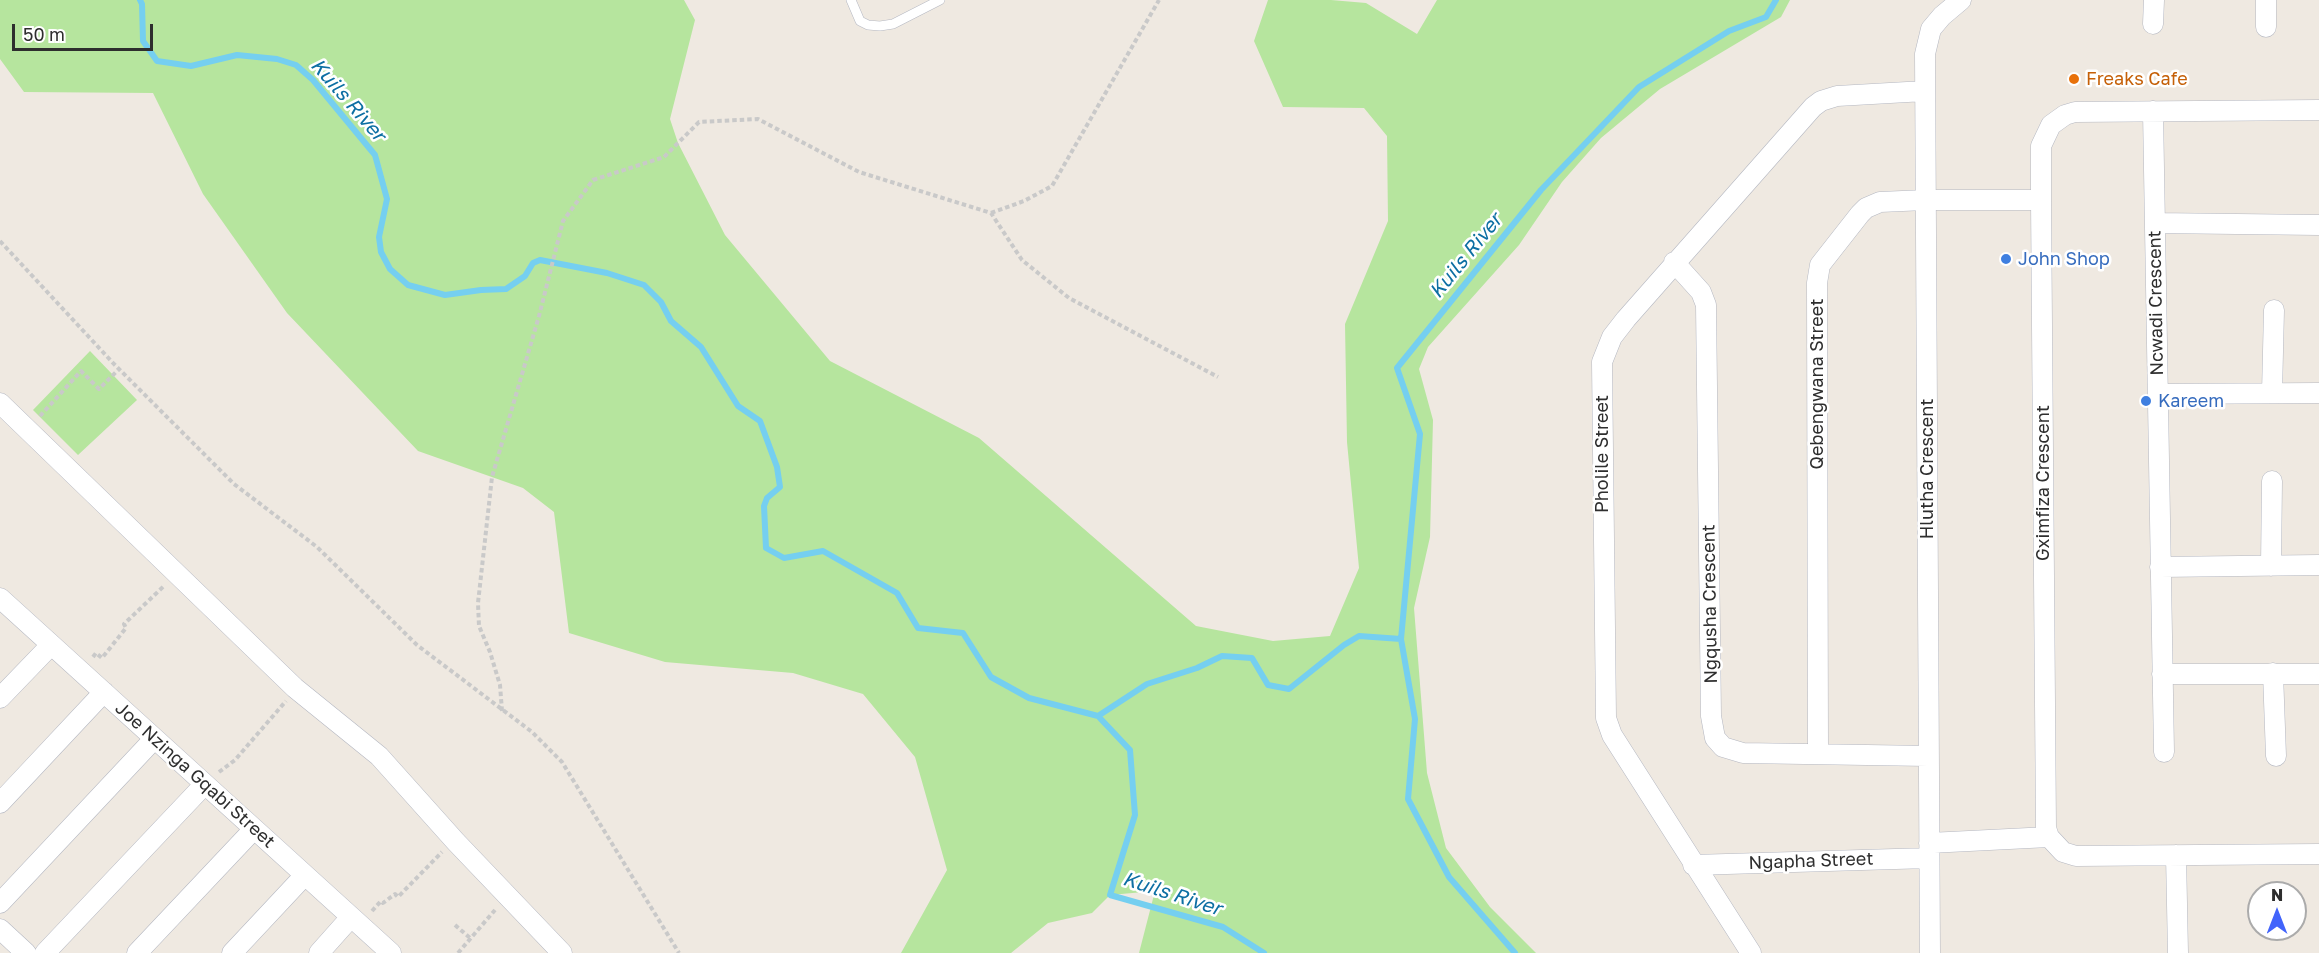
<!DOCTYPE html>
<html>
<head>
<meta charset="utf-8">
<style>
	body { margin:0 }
	#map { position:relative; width:2319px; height:953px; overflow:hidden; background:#efe9e1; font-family:"Golos Text",sans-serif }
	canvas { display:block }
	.north { position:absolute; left:2247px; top:881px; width:60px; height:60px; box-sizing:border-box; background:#fff; border:2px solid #ababab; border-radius:50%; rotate:0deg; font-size:16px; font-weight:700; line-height:24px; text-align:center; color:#2e2e2e }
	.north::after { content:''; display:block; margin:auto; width:21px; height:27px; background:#4264fb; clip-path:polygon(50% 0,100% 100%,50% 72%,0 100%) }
	.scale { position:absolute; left:12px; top:24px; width:141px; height:27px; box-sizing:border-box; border:3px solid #2e2e2e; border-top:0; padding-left:8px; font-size:18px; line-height:21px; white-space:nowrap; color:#2e2e2e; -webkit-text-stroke:4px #fff; paint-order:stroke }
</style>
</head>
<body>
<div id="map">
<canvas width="2319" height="953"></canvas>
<div class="north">N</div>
<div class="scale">50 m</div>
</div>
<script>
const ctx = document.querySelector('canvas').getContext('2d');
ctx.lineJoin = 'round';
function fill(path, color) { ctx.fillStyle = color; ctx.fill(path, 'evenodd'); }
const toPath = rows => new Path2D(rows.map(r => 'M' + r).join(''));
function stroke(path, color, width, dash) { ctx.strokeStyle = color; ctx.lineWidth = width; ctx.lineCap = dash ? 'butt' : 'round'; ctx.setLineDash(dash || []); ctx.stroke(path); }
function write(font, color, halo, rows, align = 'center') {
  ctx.font = font + ' "Golos Text",sans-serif'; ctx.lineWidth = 5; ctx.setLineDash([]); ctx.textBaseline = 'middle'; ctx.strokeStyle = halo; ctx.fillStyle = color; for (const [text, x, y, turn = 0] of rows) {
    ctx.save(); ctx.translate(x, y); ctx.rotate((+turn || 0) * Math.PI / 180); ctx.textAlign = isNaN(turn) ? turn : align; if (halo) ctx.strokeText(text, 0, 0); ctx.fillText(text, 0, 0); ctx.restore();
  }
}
fill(toPath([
	[0,0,684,0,695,20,670,119,678,143,725,235,830,361,979,438,1196,626,1273,641,1330,636,1359,568,1347,442,1345,324,1388,221,1387,136,1364,108,1283,107,1254,41,1268,0,1331,0,1366,3,1417,34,1437,0,1790,0,1781,17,1660,89,1601,138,1562,182,1519,245,1428,347,1419,369,1433,420,1430,537,1414,608,1427,773,1446,848,1490,907,1536,953,1139,953,1155,891,1110,895,1092,913,1048,923,1011,953,901,953,947,870,915,757,863,694,793,673,665,662,569,633,554,512,523,488,418,451,287,313,203,194,153,93,24,92,0,59],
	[90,351,137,400,78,455,33,410]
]), '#b6e59e');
stroke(toPath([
	[140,0,142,4,143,41,157,61,191,66,237,55,277,59,296,65,313,80,375,155,387,199,379,237,381,252,390,269,408,285,445,295,481,290,506,289,525,276,533,263,540,260,607,273,644,285,661,302,671,321,701,347,738,406,760,421,777,467,780,487,767,498,764,506,766,548,784,558,823,551,897,593,918,628,963,633,991,677,1029,698,1098,716,1130,750,1135,815,1110,895,1223,927,1264,953],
	[1098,716,1147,684,1197,668,1222,656,1252,658,1268,685,1289,689,1344,645,1359,636,1401,639],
	[1515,953,1449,877,1408,799,1415,719,1401,639,1420,434,1397,368,1541,190,1639,87,1729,31,1766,17,1776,0]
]), '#75cff0', 6);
const service = toPath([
	[851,0,860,21,868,25,880,26,893,24,940,0]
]);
const minor = toPath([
	[2153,24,2154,0],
	[2266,27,2266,0],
	[2319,110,2075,112,2065,115,2051,125,2041,146,2041,200,2046,828,2049,837,2063,852,2076,856,2319,854],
	[2153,111,2164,752],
	[2155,223,2319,225],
	[1674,262,1701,292,1706,305,1711,716,1715,738,1723,747,1743,753,1928,756],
	[2272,393,2274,310],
	[2158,394,2319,393],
	[0,403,295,688,379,756,456,842,562,953],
	[2271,566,2272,481],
	[2160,567,2319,565],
	[0,598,391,953],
	[2273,673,2276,756],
	[2162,674,2319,674],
	[0,698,51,645],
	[1818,753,1817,283,1820,265,1860,214,1866,208,1880,202,1925,200,2041,200],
	[0,803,104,692],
	[1929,843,2049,837],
	[2176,855,2178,953],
	[1693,865,1929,858],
	[0,903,154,739],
	[0,929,26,953],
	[45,953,205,784],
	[137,953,254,829],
	[232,953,305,875],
	[319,953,351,917],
	[1751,953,1612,735,1606,718,1602,362,1612,337,1626,319,1813,107,1821,101,1837,96,1925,91],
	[1930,953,1925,54,1931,29,1942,16,1961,0]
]);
stroke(service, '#b4b7c1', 10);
stroke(minor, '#b4b7c1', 21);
stroke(toPath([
	[991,213,1024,201,1052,186,1159,0],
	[0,241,114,364,234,484,317,547,417,645,532,732,562,762,679,953],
	[40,416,81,371,99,389,119,369],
	[93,657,96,653,102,658,126,628,124,624,165,585],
	[502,711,500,685,490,652,479,626,478,603,492,477,539,316,563,221,593,180,664,157,699,122,758,119,859,172,991,213,1022,260,1069,298,1218,377],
	[219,772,235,760,286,701],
	[372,911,381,901,383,903,395,894,398,897,442,852],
	[455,925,470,938],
	[458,953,495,910]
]), '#c9c9c9', 4, [4.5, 3]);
stroke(service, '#fff', 9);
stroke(minor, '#fff', 20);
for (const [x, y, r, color] of [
	[2074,79,6,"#e8710a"],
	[2006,259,6,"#3f7fe0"],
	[2146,401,6,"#3f7fe0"]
]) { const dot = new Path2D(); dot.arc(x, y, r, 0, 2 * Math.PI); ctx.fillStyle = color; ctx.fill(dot); stroke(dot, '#fff', 2); }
write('18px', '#c56008', '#fff', [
	["Freaks Cafe",2086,79]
], 'left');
write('18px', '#366cbe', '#fff', [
	["John Shop",2018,259],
	["Kareem",2158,401]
], 'left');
write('18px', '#2e2e2e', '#fff', [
	["Ncwadi Crescent",2156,303,-91],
	["Qebengwana Street",1817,384,-90],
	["Pholile Street",1602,454,-90],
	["Hlutha Crescent",1927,469,-90],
	["Gximfiza Crescent",2043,483,-90],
	["Ngqusha Crescent",1710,604,-91],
	["Joe Nzinga Gqabi Street",195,775,42],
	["Ngapha Street",1811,861,-2]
]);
write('italic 20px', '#0d6fa3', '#fff', [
	["Kuils River",348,100,49],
	["Kuils River",1466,256,-51],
	["Kuils River",1172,894,18]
]);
</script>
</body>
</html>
